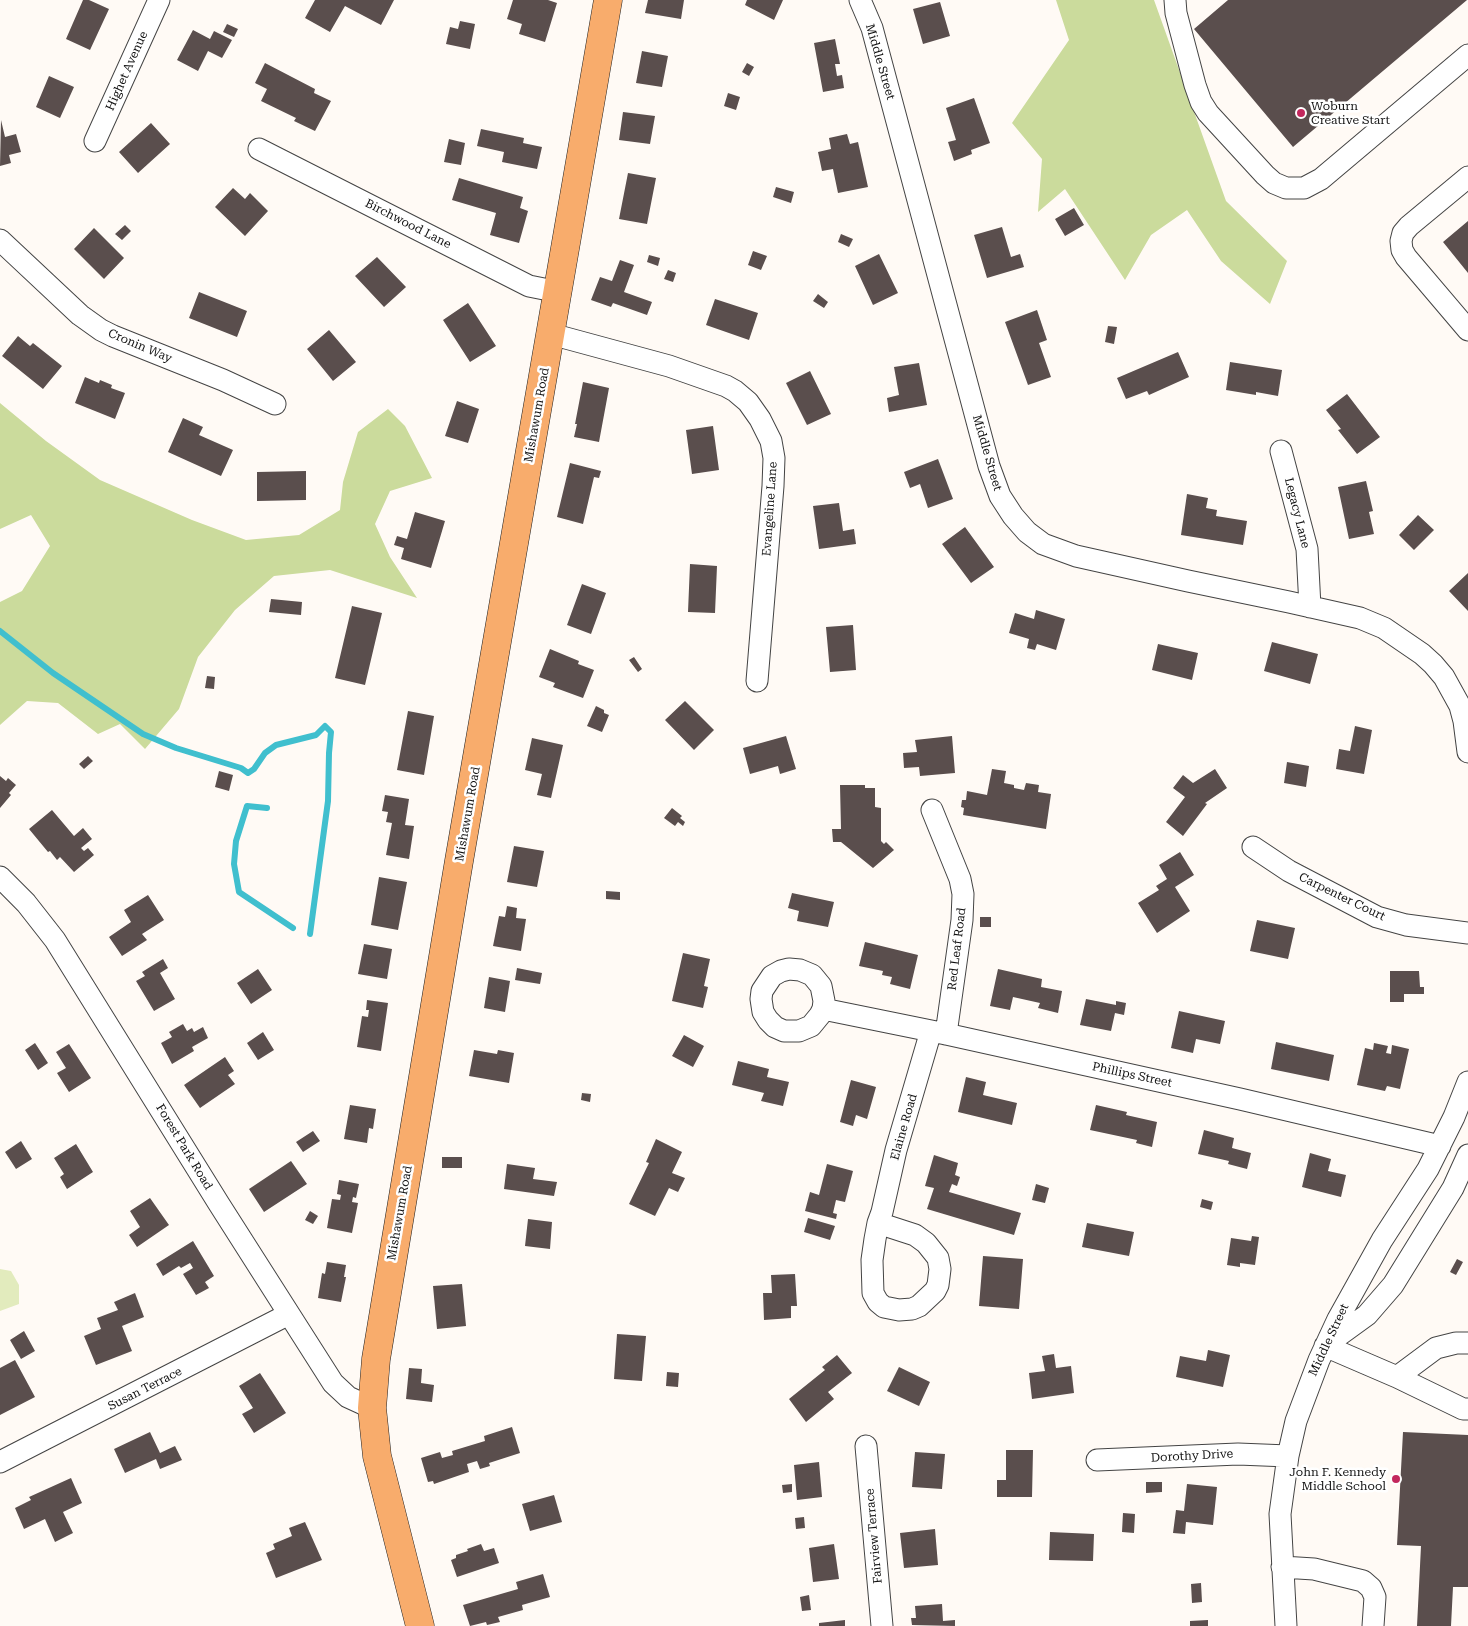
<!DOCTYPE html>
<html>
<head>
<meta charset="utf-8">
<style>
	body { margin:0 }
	canvas { display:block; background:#fffaf5 }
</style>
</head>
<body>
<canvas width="1468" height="1626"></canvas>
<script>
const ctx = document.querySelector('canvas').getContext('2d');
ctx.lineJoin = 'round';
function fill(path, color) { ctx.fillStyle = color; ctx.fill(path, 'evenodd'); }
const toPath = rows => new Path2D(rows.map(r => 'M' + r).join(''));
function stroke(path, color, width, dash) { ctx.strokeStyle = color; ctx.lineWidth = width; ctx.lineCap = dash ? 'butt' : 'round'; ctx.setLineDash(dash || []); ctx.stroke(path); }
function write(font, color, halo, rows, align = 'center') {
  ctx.font = font + ' "Roboto Serif",serif'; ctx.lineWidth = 5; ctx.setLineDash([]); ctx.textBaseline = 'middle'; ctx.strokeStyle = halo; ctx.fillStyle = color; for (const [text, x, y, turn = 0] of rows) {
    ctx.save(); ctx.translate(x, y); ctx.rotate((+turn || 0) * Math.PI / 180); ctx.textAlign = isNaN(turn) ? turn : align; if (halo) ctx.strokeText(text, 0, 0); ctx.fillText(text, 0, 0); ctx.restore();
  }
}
fill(toPath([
	[0,1269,11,1271,19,1285,19,1304,0,1311]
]), '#e2ebbd');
fill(toPath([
	[1056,0,1154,0,1226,201,1287,261,1270,304,1221,261,1187,210,1151,235,1125,280,1065,189,1038,212,1042,159,1012,123,1069,40],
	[0,403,46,441,100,480,192,520,246,540,299,535,340,510,343,482,358,432,388,409,405,426,432,478,390,491,375,524,390,557,417,598,330,570,274,576,235,610,198,657,179,709,145,749,120,724,98,734,58,703,27,701,0,725,0,602,22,591,50,546,31,515,0,529]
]), '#cbdb9c');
stroke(toPath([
	[0,631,53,673,143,734,176,748,241,768,248,773,254,769,265,753,276,745,316,735,325,726,331,732,329,753,328,801,310,934],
	[267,808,247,806,236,841,234,864,239,892,293,928]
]), '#40bfce', 6);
fill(toPath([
	[83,0,89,0,109,9,90,50,66,39],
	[315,0,394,0,381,25,345,6,330,32,305,18],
	[513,0,548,0,557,3,545,42,519,34,522,24,507,19],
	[648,0,684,0,681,19,645,13],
	[747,0,783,0,774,20,745,5],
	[1228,0,1467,0,1293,147,1194,29],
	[940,2,950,36,923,44,913,9],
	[460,21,475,24,470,49,446,44,450,27,458,29],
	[227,24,238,29,234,37,223,32],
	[193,30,210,39,214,31,232,40,222,58,208,51,198,71,177,60],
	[835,39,840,64,835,64,837,76,842,75,844,88,823,92,814,43],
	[642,51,668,56,662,87,636,83],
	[265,63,315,89,314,93,331,101,315,131,294,121,296,118,261,101,267,89,255,83],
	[747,63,754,67,749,76,742,72],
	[49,76,74,87,60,118,36,107],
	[728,93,740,97,736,110,724,106],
	[974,98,990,143,971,150,972,154,954,161,948,142,956,140,946,108],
	[623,112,655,116,650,144,619,140],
	[1,120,5,137,16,134,21,152,9,155,11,163,0,166],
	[151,123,170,144,138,173,119,152],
	[481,129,524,138,523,143,542,147,537,169,502,162,504,152,477,146],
	[847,134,850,144,858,142,868,187,838,193,833,169,822,171,818,152,831,149,829,138],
	[449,139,465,143,461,165,444,162],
	[628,173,656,178,647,224,619,219],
	[459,178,523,197,520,208,528,211,519,243,490,235,496,213,452,200],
	[776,187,794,192,791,203,773,197],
	[233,188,245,199,250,193,268,211,245,236,215,207],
	[1074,208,1084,225,1065,236,1055,219],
	[1468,221,1468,273,1443,242],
	[125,225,131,231,122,240,115,234],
	[1002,227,1011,257,1020,254,1024,267,987,278,974,235],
	[94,228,124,258,104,279,74,249],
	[841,234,853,239,849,247,838,242],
	[753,251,767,256,761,270,748,265],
	[879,254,898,293,873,305,855,266],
	[649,255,660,258,658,266,647,262],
	[377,257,406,287,384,307,355,276],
	[620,260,634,265,624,292,652,302,647,315,613,303,611,307,591,300,600,277,612,281],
	[668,270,676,273,673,282,664,279],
	[199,292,247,311,237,337,189,318],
	[818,294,828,302,824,308,813,301],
	[715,299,758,313,749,340,706,325],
	[468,303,496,346,470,362,443,320],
	[1037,310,1047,340,1039,343,1051,377,1028,385,1005,322],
	[1108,326,1117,327,1114,344,1105,342],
	[329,330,356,362,333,381,307,349],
	[18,336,30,346,33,343,62,366,43,389,2,356],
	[1178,352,1189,377,1149,395,1147,391,1126,399,1117,378],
	[1230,362,1282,370,1278,396,1256,392,1256,395,1226,390],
	[919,363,927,405,889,412,887,398,899,395,894,367],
	[810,371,831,414,807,425,786,383],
	[85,377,99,383,100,380,112,385,111,388,125,393,115,419,75,403],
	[583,382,609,388,599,442,574,437,577,424,575,424],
	[1347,394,1380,437,1357,454,1338,430,1341,429,1326,410],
	[457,401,479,409,468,443,445,436],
	[183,418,203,427,199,435,233,450,221,476,168,452],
	[713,426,719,470,692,474,686,430],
	[938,459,953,499,928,508,920,484,910,488,904,472],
	[570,463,601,471,599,478,594,477,583,524,557,517],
	[306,471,306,500,257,501,257,472],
	[1366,481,1373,511,1369,512,1374,534,1349,539,1338,487],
	[1187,494,1208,498,1206,508,1217,510,1216,516,1247,521,1243,545,1181,535],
	[839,503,843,531,854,529,856,544,819,549,813,506],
	[415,512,445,521,431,568,401,559,404,548,394,545,397,536,407,539],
	[1418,515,1434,530,1414,550,1399,535],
	[965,527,994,567,971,583,942,544],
	[690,564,717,566,715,613,688,612],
	[1468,573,1468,611,1449,591],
	[582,584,606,593,591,634,567,625],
	[271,599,302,602,301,615,269,612],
	[352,606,382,613,365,685,335,678],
	[1036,610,1065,619,1056,650,1037,644,1035,650,1027,648,1029,639,1009,633,1015,613,1034,619],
	[853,625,856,670,830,672,826,627],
	[1272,642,1318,654,1310,684,1264,671],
	[1158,644,1198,653,1192,680,1152,670],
	[550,649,579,661,578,664,594,670,583,698,553,687,555,683,539,677],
	[634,657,642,669,638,672,629,660],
	[207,676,215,677,214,689,205,688],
	[685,701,714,730,694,750,665,720],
	[596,706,604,710,604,713,609,715,602,732,587,726],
	[408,711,434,716,424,775,397,770],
	[1355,726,1372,730,1364,774,1336,769,1339,749,1350,751],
	[786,736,796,769,780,774,778,766,750,774,743,748],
	[952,736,955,773,920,776,919,767,904,768,903,753,917,752,915,740],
	[532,738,563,745,551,798,537,795,542,774,525,770],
	[88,756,93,761,84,769,79,764],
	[1287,762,1309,766,1306,787,1284,783],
	[992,769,1006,771,1004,783,1014,785,1014,788,1024,790,1026,783,1039,785,1038,792,1051,794,1046,829,963,815,964,808,961,807,962,800,966,800,967,791,987,795],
	[1215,769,1227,788,1205,803,1207,804,1183,836,1166,822,1185,797,1173,788,1183,775,1193,783],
	[219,771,233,775,229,791,215,787],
	[0,776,6,781,8,778,16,785,9,793,11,795,0,808],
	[840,785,865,785,865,788,875,788,875,807,881,808,881,841,884,844,886,842,894,850,873,868,841,842,833,842,832,829,841,829],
	[385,795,409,799,405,825,414,826,409,859,386,855,392,823,386,822,388,812,382,811],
	[672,808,682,816,680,818,685,822,683,826,678,822,675,826,664,818],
	[52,810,74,836,83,828,92,839,81,848,84,851,88,848,94,855,74,872,60,857,57,860,50,851,48,852,29,829],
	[514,846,544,851,537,887,507,882],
	[1180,852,1194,875,1175,887,1190,911,1157,933,1138,903,1159,890,1156,886,1167,879,1159,865],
	[379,877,407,882,398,930,371,925],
	[606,891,620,892,620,900,606,899],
	[792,893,834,902,828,927,797,921,799,911,788,908],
	[148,895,164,920,142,934,147,940,122,956,109,937,131,922,124,910],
	[507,906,517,908,516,918,526,919,521,951,493,946,499,916,505,917],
	[980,917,991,917,991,927,980,927],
	[1257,920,1295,928,1288,959,1250,951],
	[865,942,918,955,910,989,890,984,892,977,882,975,883,971,859,966],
	[364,944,392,949,387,979,358,974],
	[683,953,710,959,704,986,708,987,703,1008,672,1001],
	[163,959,168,968,160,973,175,999,154,1011,136,981,145,976,142,972],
	[517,968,542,973,540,984,515,980],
	[258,969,272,990,251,1004,237,983],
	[998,969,1042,979,1041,987,1062,991,1058,1013,1038,1008,1040,1003,1013,997,1010,1010,990,1006],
	[1390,971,1419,971,1420,987,1424,987,1424,994,1404,994,1404,1002,1390,1002],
	[489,977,510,981,505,1012,484,1008],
	[1086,999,1116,1005,1116,1001,1126,1003,1124,1015,1115,1013,1111,1031,1080,1025],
	[367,1000,388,1003,381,1051,357,1047,362,1016,368,1017,369,1010,366,1010],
	[1179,1011,1225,1021,1220,1044,1196,1039,1193,1053,1171,1048],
	[183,1024,187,1031,192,1028,194,1032,203,1027,208,1038,192,1047,194,1051,172,1064,161,1043,172,1037,169,1032],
	[263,1032,274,1050,258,1060,247,1043],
	[684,1035,704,1046,693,1067,672,1056],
	[1276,1042,1334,1055,1329,1081,1271,1069],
	[35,1043,48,1063,38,1070,25,1050],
	[1374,1043,1388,1046,1386,1053,1391,1054,1392,1045,1409,1049,1400,1089,1387,1086,1385,1091,1357,1085,1365,1048,1373,1050],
	[69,1044,91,1078,69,1092,57,1073,66,1068,56,1052],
	[474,1050,497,1054,498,1050,514,1053,509,1083,469,1076],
	[225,1057,234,1071,228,1075,235,1084,200,1108,184,1085],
	[738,1061,769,1069,767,1077,789,1082,783,1106,761,1101,764,1093,732,1085],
	[966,1077,986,1082,983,1095,1017,1103,1012,1125,958,1112],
	[851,1080,876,1087,867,1119,856,1115,853,1126,840,1122],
	[582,1093,591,1094,590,1102,581,1100],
	[350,1105,376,1109,373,1129,369,1128,367,1143,344,1139],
	[1096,1105,1127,1112,1126,1115,1157,1122,1152,1147,1136,1143,1137,1140,1090,1130],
	[1204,1130,1234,1138,1232,1148,1251,1153,1247,1169,1228,1164,1229,1161,1198,1154],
	[313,1131,320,1141,303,1152,296,1142],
	[656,1139,682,1152,672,1173,685,1178,678,1192,669,1188,655,1216,629,1204,649,1163,646,1162],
	[21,1141,32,1159,16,1169,5,1152],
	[76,1144,93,1172,67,1189,60,1177,64,1174,54,1158],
	[1310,1153,1331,1159,1328,1171,1346,1175,1341,1197,1302,1187],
	[934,1155,958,1163,955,1175,960,1177,957,1186,952,1184,949,1192,1021,1213,1014,1235,927,1209,934,1188,925,1186],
	[442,1157,462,1157,462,1168,442,1168],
	[291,1161,307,1184,264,1212,249,1189],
	[507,1164,535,1168,533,1179,557,1182,554,1196,504,1189],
	[827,1164,853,1171,845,1202,836,1200,833,1213,837,1214,836,1219,805,1211,810,1192,819,1195],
	[339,1180,359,1184,356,1198,353,1197,352,1202,358,1203,352,1233,327,1228,332,1199,340,1200,341,1195,337,1194],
	[1036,1184,1049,1188,1045,1203,1032,1200],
	[150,1198,169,1225,137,1247,129,1235,140,1227,130,1211],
	[1202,1199,1213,1202,1211,1210,1200,1207],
	[310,1211,318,1216,313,1224,305,1220],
	[808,1218,835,1226,830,1240,804,1232],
	[528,1219,552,1222,550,1249,525,1246],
	[1087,1223,1134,1232,1129,1256,1082,1247],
	[1252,1236,1259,1237,1255,1265,1240,1263,1240,1267,1227,1265,1231,1238,1251,1241],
	[193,1241,214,1276,205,1282,209,1288,196,1295,183,1274,193,1268,190,1263,181,1268,179,1266,163,1276,156,1264],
	[983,1256,1023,1259,1019,1309,979,1306],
	[1457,1259,1463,1262,1456,1275,1450,1272],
	[327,1262,346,1265,344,1277,346,1277,341,1302,318,1298,322,1273,325,1274],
	[795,1274,797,1306,791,1306,791,1318,764,1320,763,1293,772,1293,771,1275],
	[462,1284,466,1326,437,1329,433,1286],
	[135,1293,144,1317,122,1326,132,1351,96,1365,84,1336,101,1329,97,1318,118,1310,114,1302],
	[24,1331,35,1351,21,1359,10,1340],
	[617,1334,646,1336,642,1381,614,1379],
	[1208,1350,1230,1355,1223,1387,1176,1377,1180,1356,1206,1361],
	[1054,1354,1056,1368,1071,1366,1074,1393,1032,1399,1029,1373,1045,1371,1042,1356],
	[837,1355,852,1373,828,1392,834,1399,806,1422,789,1399,825,1370,822,1367],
	[15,1360,35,1397,0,1415,0,1368],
	[899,1367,930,1382,919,1406,887,1391],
	[409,1368,422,1369,421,1383,434,1385,432,1402,406,1399],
	[667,1372,679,1373,678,1387,666,1386],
	[260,1373,286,1413,254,1433,242,1414,253,1408,239,1386],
	[512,1427,520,1453,489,1463,490,1466,480,1469,477,1461,467,1464,469,1472,434,1484,433,1481,428,1482,421,1458,440,1452,442,1458,453,1455,452,1451,485,1441,484,1436],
	[150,1432,160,1453,175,1446,182,1460,160,1469,156,1459,125,1473,114,1449],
	[1403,1432,1468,1435,1468,1587,1453,1587,1451,1626,1417,1626,1421,1546,1397,1545],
	[1006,1450,1033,1450,1032,1497,997,1497,997,1480,1006,1480],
	[915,1452,945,1454,942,1489,912,1487],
	[819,1462,822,1497,797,1500,794,1465],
	[71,1478,82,1503,63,1512,73,1533,55,1542,45,1519,24,1529,15,1508,31,1500,29,1497],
	[1146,1482,1162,1482,1162,1492,1146,1493],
	[792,1484,792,1492,783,1493,782,1485],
	[1187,1484,1217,1487,1213,1525,1186,1522,1185,1534,1173,1533,1176,1510,1184,1511],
	[554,1495,562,1522,530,1531,522,1504],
	[1123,1513,1135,1514,1134,1533,1122,1532],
	[804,1517,805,1528,796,1529,795,1518],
	[305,1522,322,1560,276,1578,266,1553,275,1549,273,1544,292,1536,289,1528],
	[935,1529,938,1565,904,1568,900,1533],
	[1050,1532,1094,1534,1093,1561,1049,1560],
	[481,1544,484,1551,494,1548,499,1563,457,1577,451,1560,456,1558,456,1555,468,1551,467,1549],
	[834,1544,839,1579,813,1582,809,1548],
	[543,1574,550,1597,522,1605,523,1610,498,1617,500,1622,487,1625,486,1622,470,1626,463,1605,518,1589,516,1582],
	[1201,1583,1202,1602,1192,1603,1191,1584],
	[809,1595,811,1610,802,1611,800,1597],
	[942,1604,943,1621,955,1620,955,1626,912,1625,911,1618,916,1618,915,1606],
	[845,1620,845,1626,819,1626,819,1623],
	[1208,1620,1208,1626,1190,1626,1190,1621]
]), '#5a4e4d');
const minor = toPath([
	[860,0,872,28,989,466,1000,496,1013,516,1027,532,1043,544,1076,556,1188,581,1289,602,1360,618,1384,628,1422,654,1433,664,1444,677,1460,706,1464,721,1468,752],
	[1175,0,1176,13,1195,85,1201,102,1208,113,1265,175,1274,183,1286,188,1304,188,1321,179,1468,55],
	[95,141,159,0],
	[259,149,529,286,559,292],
	[1468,177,1409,226,1403,233,1401,241,1402,250,1406,257,1468,330],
	[0,240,80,315,101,330,113,336,223,380,275,404],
	[551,334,669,366,726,386,735,391,748,402,760,419,771,441,774,458,773,486,757,681],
	[1281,451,1307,549,1310,607],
	[932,810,960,879,963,894,962,920,946,1034],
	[1253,847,1289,871,1377,917,1406,925,1468,933],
	[0,877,26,903,55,940,219,1204,333,1383,348,1397,372,1408],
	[823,1009,824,1001,821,986,812,975,800,970,789,969,781,971,772,976,762,991,761,999,763,1012,768,1020,775,1027,784,1031,799,1031,811,1026,820,1015,823,1009,946,1034,1240,1099,1440,1146],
	[878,1223,915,1235,926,1243,938,1258,940,1269,938,1285,935,1291,919,1306,912,1309,899,1310,884,1307,878,1302,873,1293,872,1260,875,1239,878,1223,882,1212,896,1150,931,1031],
	[1327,1344,1367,1315,1393,1285,1453,1188,1468,1155],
	[1325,1346,1397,1377,1436,1348,1456,1343,1468,1343],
	[1397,1377,1463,1409,1468,1409],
	[866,1446,882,1626],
	[1097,1460,1238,1454,1288,1456],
	[0,1462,289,1314],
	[1282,1567,1314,1569,1363,1581,1371,1588,1375,1597,1373,1626],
	[1286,1626,1280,1514,1288,1456,1296,1421,1319,1360,1338,1319,1382,1240,1428,1169,1454,1117,1468,1082]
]);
const major = toPath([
	[420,1626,377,1456,372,1408,376,1359,459,861,608,0]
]);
stroke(minor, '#444', 23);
stroke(major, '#222', 29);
stroke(minor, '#fff', 21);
stroke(major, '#f8ac6c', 28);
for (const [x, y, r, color] of [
	[1301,113,5,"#c3275d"],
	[1396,1479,5,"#c3275d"]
]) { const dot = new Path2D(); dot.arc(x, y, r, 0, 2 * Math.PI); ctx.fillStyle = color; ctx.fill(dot); stroke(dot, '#fff', 2); }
write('12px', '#111', '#fff', [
	["Middle Street",880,62,74],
	["Highet Avenue",127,71,-66],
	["Birchwood Lane",408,224,27],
	["Cronin Way",140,346,23],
	["Mishawum Road",537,415,-80],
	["Middle Street",987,453,74],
	["Evangeline Lane",770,509,-86],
	["Legacy Lane",1297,513,76],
	["Mishawum Road",468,814,-80],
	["Carpenter Court",1342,897,26],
	["Red Leaf Road",957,949,-83],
	["Phillips Street",1132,1075,12],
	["Elaine Road",904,1127,-74],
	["Forest Park Road",184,1147,59],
	["Mishawum Road",400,1213,-80],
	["Middle Street",1329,1340,-65],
	["Susan Terrace",145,1389,-27],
	["Dorothy Drive",1192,1456,-3],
	["Fairview Terrace",874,1536,-95]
]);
write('12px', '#111', '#fff', [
	["Woburn",1311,106],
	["Creative Start",1311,120],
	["John F. Kennedy",1386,1472,"right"],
	["Middle School",1386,1486,"right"]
], 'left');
</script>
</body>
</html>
